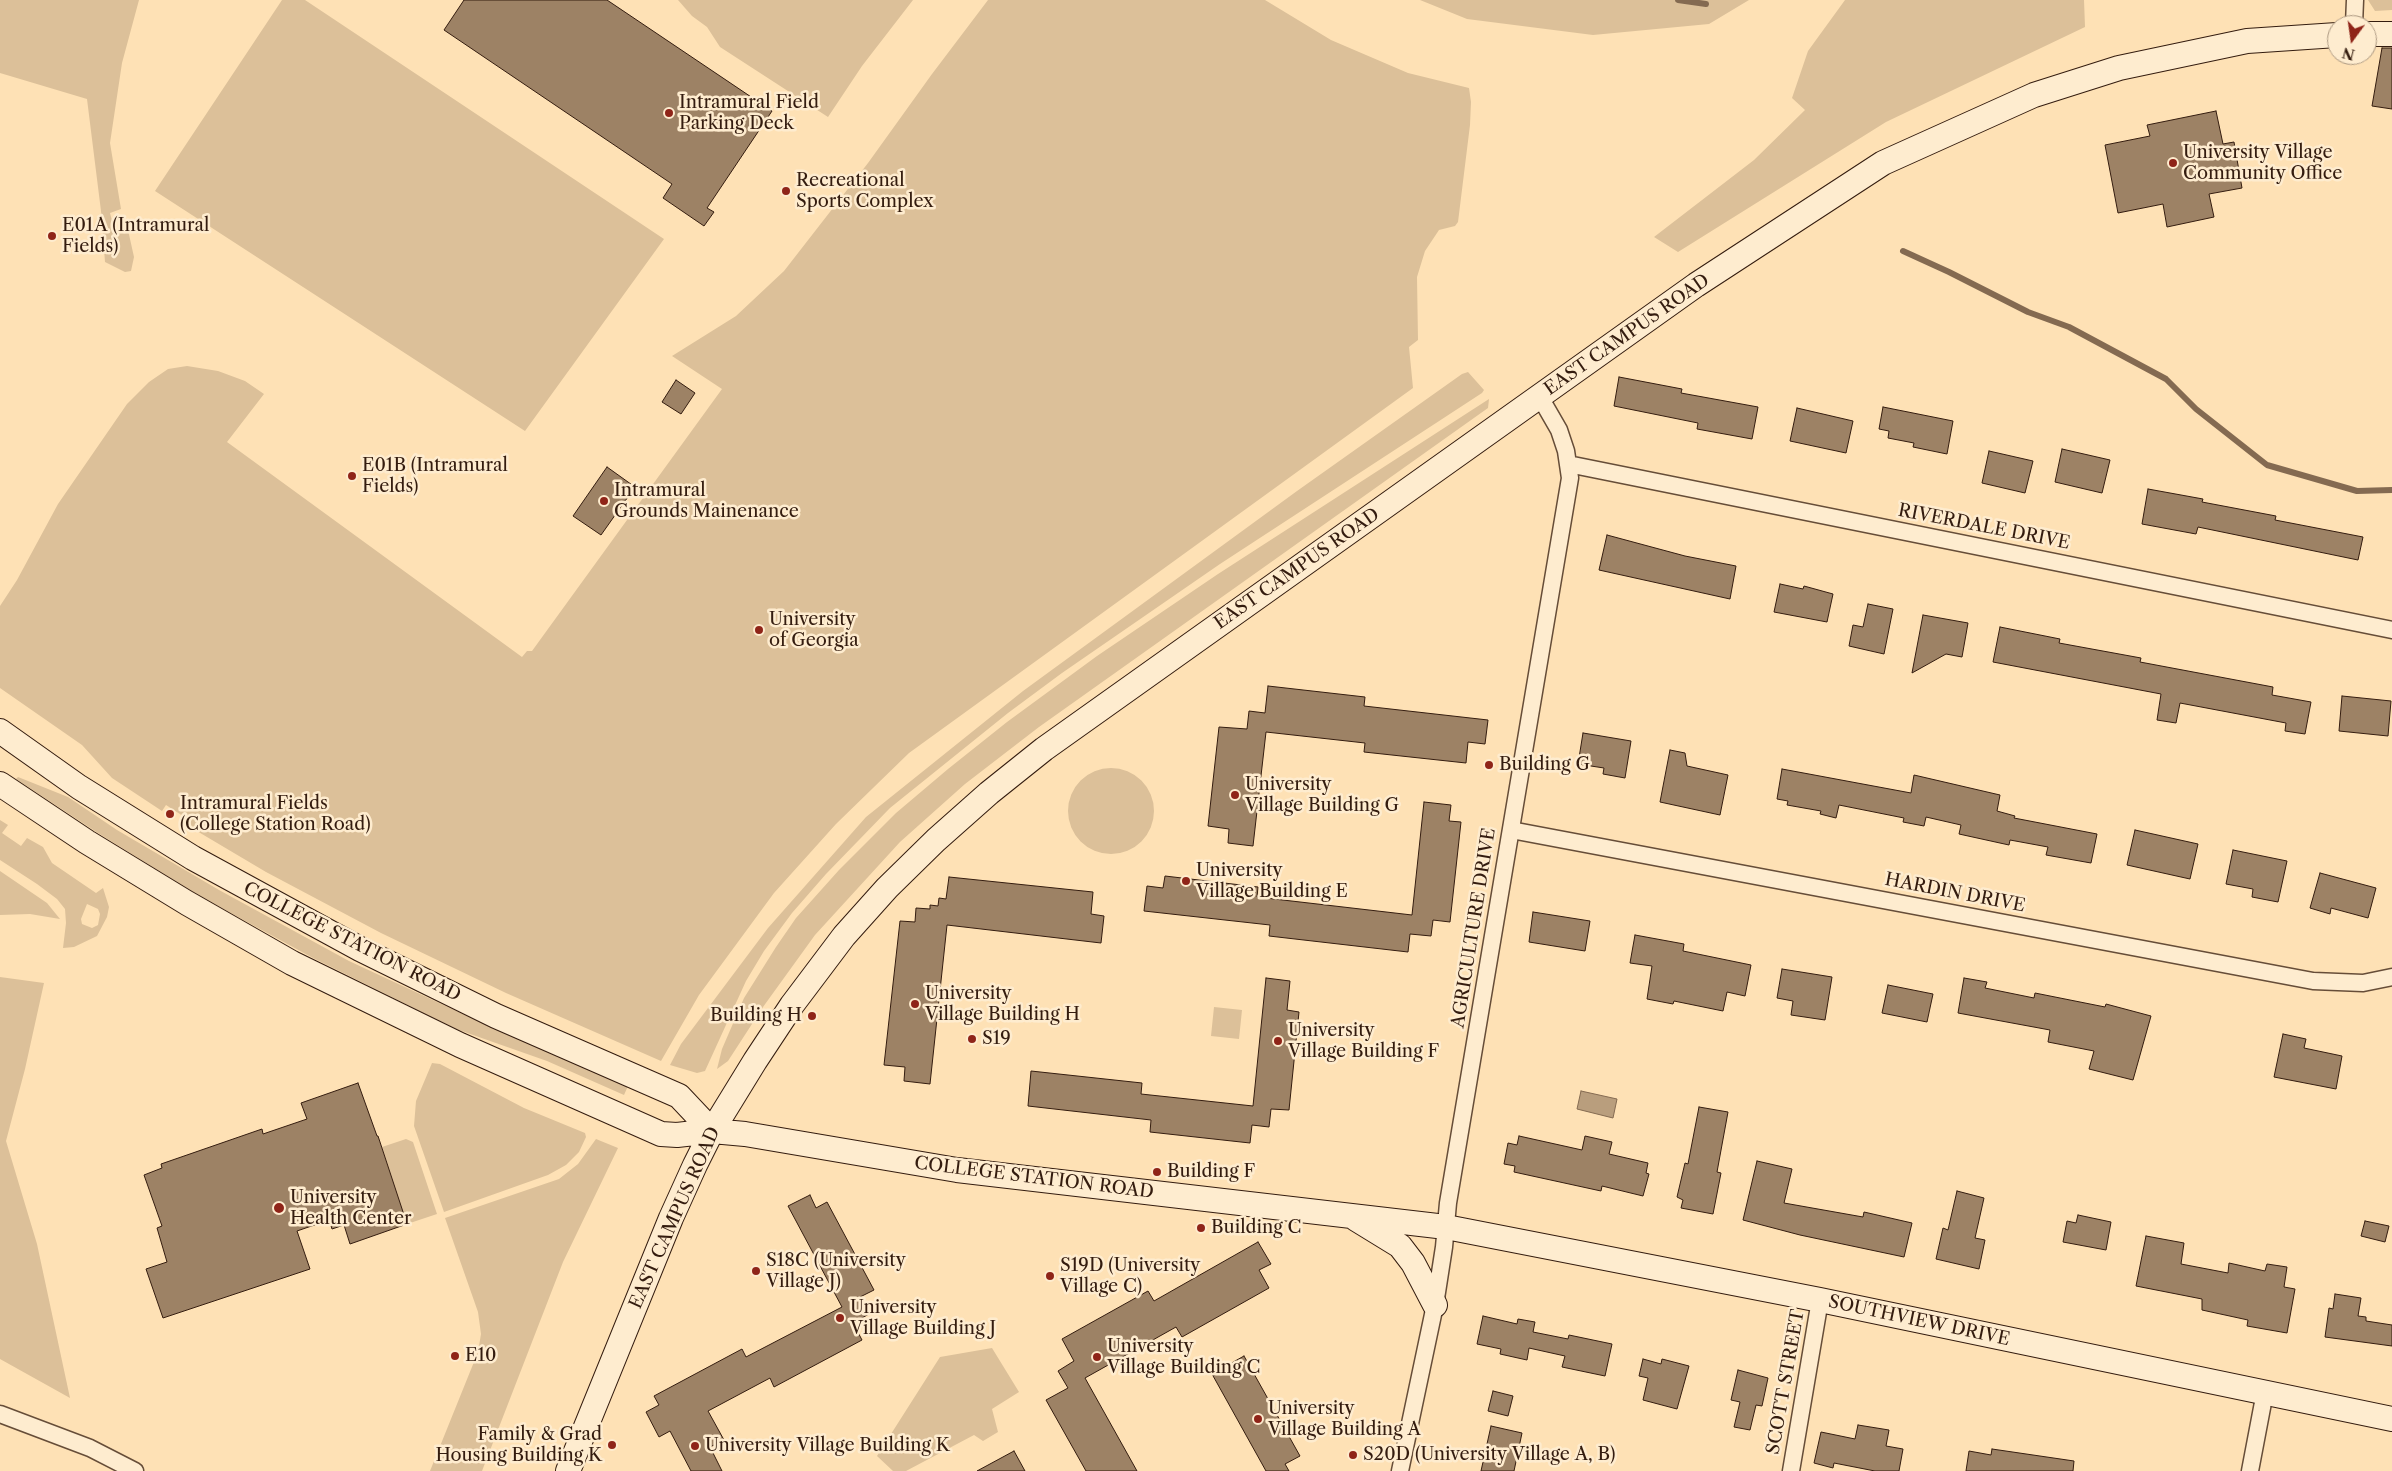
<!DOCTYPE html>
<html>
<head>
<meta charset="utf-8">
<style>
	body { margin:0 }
	#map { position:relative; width:2392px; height:1471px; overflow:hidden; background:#fee1b5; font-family:"Libre Caslon Text",serif }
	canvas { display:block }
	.north { position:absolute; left:2327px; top:15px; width:50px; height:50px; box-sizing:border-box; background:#feeccf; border:1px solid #ad9982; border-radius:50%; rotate:194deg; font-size:14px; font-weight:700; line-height:20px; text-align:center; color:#341c0f }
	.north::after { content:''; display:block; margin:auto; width:18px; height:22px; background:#8f2418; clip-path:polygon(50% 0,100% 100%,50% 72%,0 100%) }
</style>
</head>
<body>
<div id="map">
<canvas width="2392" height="1471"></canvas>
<div class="north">N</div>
</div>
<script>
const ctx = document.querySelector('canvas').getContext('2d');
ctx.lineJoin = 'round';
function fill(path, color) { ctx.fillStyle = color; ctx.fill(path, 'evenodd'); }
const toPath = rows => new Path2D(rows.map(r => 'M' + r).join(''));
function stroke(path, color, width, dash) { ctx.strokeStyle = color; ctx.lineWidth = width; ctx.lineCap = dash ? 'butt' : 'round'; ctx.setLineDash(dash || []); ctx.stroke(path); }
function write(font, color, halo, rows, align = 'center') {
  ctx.font = font + ' "Libre Caslon Text",serif'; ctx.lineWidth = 5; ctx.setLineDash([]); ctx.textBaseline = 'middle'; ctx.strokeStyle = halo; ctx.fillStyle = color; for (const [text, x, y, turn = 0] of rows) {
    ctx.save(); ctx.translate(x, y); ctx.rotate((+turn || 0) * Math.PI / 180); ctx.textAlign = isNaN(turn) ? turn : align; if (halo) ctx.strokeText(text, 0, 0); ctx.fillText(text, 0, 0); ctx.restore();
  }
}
fill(toPath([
	[0,0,139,0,122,63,110,143,121,209,110,213,115,233,128,230,134,257,131,271,125,272,105,262,101,211,87,99,0,73],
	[282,0,305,0,664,239,525,431,155,191],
	[678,0,913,0,862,66,828,117,720,47,707,27,692,16],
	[988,0,1265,0,1331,40,1408,73,1469,88,1471,102,1470,125,1458,222,1455,226,1439,230,1425,251,1417,277,1418,340,1409,347,1413,388,909,753,836,824,774,893,699,995,661,1061,506,993,381,933,266,872,180,821,183,816,166,805,162,811,112,778,82,745,0,688,0,606,17,580,58,504,127,404,149,382,168,369,187,366,218,371,245,381,264,394,227,442,522,657,527,651,532,651,722,389,672,356,736,316,784,271,868,163,932,74],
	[1420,0,1749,0,1709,24,1593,35,1467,19],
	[1845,0,2084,0,2085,27,1886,122,1678,252,1654,237,1754,160,1805,110,1792,98,1808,51],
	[2368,0,2392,0,2392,10,2375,11],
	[1468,372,1484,390,1482,393,1220,564,1062,673,1008,713,890,808,826,874,792,913,764,951,746,981,705,1071,697,1073,670,1065,681,1044,768,928,866,817,1023,691,1297,491,1462,374],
	[1489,399,1488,408,1039,727,965,784,900,842,815,935,763,1007,728,1061,717,1069,722,1049,744,998,776,947,796,918,839,870,896,813,948,769,1007,722,1097,656,1218,574],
	'1068 811a43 43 0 1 1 86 0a43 43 0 1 1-86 0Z',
	[18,777,68,797,117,830,219,890,349,961,478,1021,628,1086,624,1095,547,1061,456,1029,313,958,196,894,98,833,16,779],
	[0,820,8,825,2,833,21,846,27,838,43,847,52,863,96,893,103,888,109,907,107,917,97,936,74,947,63,948,66,923,65,909,57,899,37,884,0,860],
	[87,904,98,909,100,914,98,925,92,928,82,924,81,919],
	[0,871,47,903,60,919,30,914,0,915],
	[0,977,44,983,25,1069,6,1141,37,1244,70,1398,0,1359],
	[1214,1007,1242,1010,1239,1039,1211,1036],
	[432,1063,440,1064,524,1108,585,1133,586,1137,579,1152,566,1165,548,1175,444,1212,414,1126,416,1101],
	[406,1139,413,1142,437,1214,407,1224,382,1147],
	[596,1139,618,1148,563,1262,482,1471,430,1471,478,1352,481,1334,478,1312,445,1218,559,1179,578,1164],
	[992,1348,1019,1392,992,1409,998,1432,983,1441,974,1435,906,1471,893,1471,877,1456,940,1357]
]), '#dcc099');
const water = toPath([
	[1581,1091,1617,1099,1613,1118,1577,1109,1581,1091]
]);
fill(water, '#b99e7d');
stroke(water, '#846a51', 1);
stroke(toPath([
	[1678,0,1706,4],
	[1903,251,1949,272,2028,312,2069,327,2166,379,2196,409,2267,465,2357,491,2392,490]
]), '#846a51', 6);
const building = toPath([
	[464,0,607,0,772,111,707,208,714,212,704,226,663,198,672,184,444,30,464,0],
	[2382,48,2392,48,2392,109,2372,106,2382,48],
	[2216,111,2223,144,2234,142,2242,188,2209,194,2214,217,2167,227,2163,204,2118,213,2105,145,2150,136,2147,125,2216,111],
	[1619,377,1682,389,1681,393,1758,407,1752,439,1697,429,1698,423,1614,406,1619,377],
	[676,380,695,393,681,414,662,402,676,380],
	[1883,407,1953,421,1947,454,1913,447,1914,443,1888,438,1889,431,1879,429,1883,407],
	[1797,408,1853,421,1846,453,1790,441,1797,408],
	[2062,449,2110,460,2102,493,2055,482,2062,449],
	[1989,451,2033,461,2025,493,1982,483,1989,451],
	[607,467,635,487,601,535,573,516,607,467],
	[2148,489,2203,499,2202,502,2276,516,2275,520,2363,537,2358,560,2198,527,2196,534,2142,524,2148,489],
	[1607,535,1685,556,1736,566,1730,599,1599,570,1607,535],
	[1780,584,1803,589,1804,586,1833,594,1827,622,1774,612,1780,584],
	[1868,604,1893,609,1884,654,1849,646,1853,625,1863,627,1868,604],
	[1923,615,1968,623,1962,657,1946,654,1912,673,1923,615],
	[2000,627,2060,639,2059,643,2141,658,2140,662,2273,687,2272,695,2311,702,2305,734,2285,731,2286,723,2180,703,2176,723,2157,720,2161,694,1993,662,2000,627],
	[1268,686,1365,697,1364,706,1488,720,1485,744,1468,742,1466,763,1364,752,1365,743,1266,732,1253,846,1228,843,1229,829,1208,826,1219,727,1247,729,1249,711,1265,713,1268,686],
	[2342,696,2391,701,2388,736,2339,731,2342,696],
	[1583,733,1631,741,1625,778,1603,774,1604,768,1578,764,1583,733],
	[1670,750,1685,753,1687,766,1728,775,1720,815,1660,802,1670,750],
	[1782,769,1911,793,1914,775,2000,795,1997,811,2015,816,2014,818,2097,834,2091,863,2046,855,2048,847,2010,840,2009,845,1959,834,1961,825,1926,817,1924,826,1903,822,1904,818,1839,805,1836,818,1820,814,1821,811,1787,805,1788,801,1777,799,1782,769],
	[1424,802,1451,805,1449,821,1461,822,1450,922,1433,920,1431,936,1410,934,1408,952,1269,936,1270,925,1144,911,1147,886,1163,888,1165,876,1258,887,1257,897,1412,915,1424,802],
	[2135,830,2198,844,2190,879,2127,865,2135,830],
	[2233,850,2287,861,2278,902,2252,897,2253,889,2226,884,2233,850],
	[2320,873,2376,888,2368,918,2331,908,2330,914,2310,908,2320,873],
	[949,877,1093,892,1091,914,1104,916,1101,943,947,925,930,1084,904,1081,905,1067,884,1065,900,921,915,922,916,908,930,909,930,905,938,906,939,898,946,899,949,877],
	[1533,912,1590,921,1585,951,1529,942,1533,912],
	[1635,935,1684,944,1683,951,1751,965,1745,996,1727,992,1723,1011,1674,1001,1673,1004,1647,999,1652,966,1630,963,1635,935],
	[1782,969,1832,977,1825,1020,1791,1015,1793,1001,1777,998,1782,969],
	[1266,978,1290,981,1287,1010,1299,1012,1289,1110,1271,1109,1269,1127,1252,1125,1250,1143,1150,1132,1151,1120,1028,1106,1031,1071,1142,1083,1141,1094,1253,1106,1266,978],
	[1964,978,1987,982,1985,988,2034,998,2035,993,2105,1007,2106,1004,2151,1016,2133,1080,2089,1069,2094,1051,2048,1042,2050,1030,1958,1013,1964,978],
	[1888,985,1933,994,1927,1022,1882,1013,1888,985],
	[2283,1034,2306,1039,2304,1048,2342,1056,2336,1089,2274,1077,2283,1034],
	[358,1083,377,1136,378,1136,407,1224,350,1244,344,1225,332,1229,329,1220,297,1231,310,1269,163,1318,146,1269,167,1262,157,1228,162,1226,144,1175,162,1168,161,1164,262,1129,263,1134,307,1119,301,1103,358,1083],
	[1699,1107,1728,1112,1717,1172,1721,1173,1713,1214,1681,1208,1683,1200,1677,1197,1685,1163,1688,1164,1699,1107],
	[1519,1136,1582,1150,1585,1136,1612,1142,1609,1154,1648,1163,1646,1173,1649,1174,1643,1196,1602,1186,1601,1191,1514,1172,1515,1166,1504,1164,1508,1143,1517,1145,1519,1136],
	[1757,1161,1792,1169,1784,1203,1863,1217,1864,1212,1912,1223,1904,1257,1800,1235,1743,1220,1757,1161],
	[1957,1191,1984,1198,1975,1238,1985,1240,1979,1269,1936,1259,1943,1228,1948,1230,1957,1191],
	[810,1195,816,1208,827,1202,874,1290,860,1297,869,1314,853,1323,862,1340,774,1387,770,1378,708,1411,724,1440,710,1447,722,1471,691,1471,670,1431,659,1437,646,1412,659,1405,654,1396,742,1349,746,1357,842,1307,788,1206,810,1195],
	[2078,1215,2111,1222,2106,1250,2063,1242,2067,1221,2076,1223,2078,1215],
	[2365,1221,2389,1226,2385,1242,2361,1236,2365,1221],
	[2146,1236,2184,1243,2181,1264,2228,1273,2229,1263,2265,1271,2267,1264,2287,1267,2284,1287,2295,1289,2287,1333,2247,1326,2248,1320,2202,1310,2202,1299,2136,1286,2146,1236],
	[1258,1242,1271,1264,1259,1270,1269,1288,1182,1337,1176,1327,1085,1378,1137,1471,1086,1471,1046,1400,1068,1388,1058,1371,1074,1361,1062,1339,1148,1291,1154,1301,1258,1242],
	[2335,1294,2361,1298,2358,1316,2366,1317,2366,1321,2392,1325,2392,1346,2325,1337,2329,1308,2333,1309,2335,1294],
	[1483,1316,1517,1324,1518,1319,1535,1322,1533,1332,1568,1339,1569,1335,1612,1344,1605,1376,1562,1367,1565,1356,1529,1348,1527,1360,1500,1354,1501,1349,1477,1344,1483,1316],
	[1244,1356,1300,1456,1285,1464,1289,1471,1266,1471,1212,1374,1244,1356],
	[1643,1359,1661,1364,1662,1359,1689,1366,1677,1409,1643,1400,1648,1378,1639,1376,1643,1359],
	[1738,1370,1768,1378,1762,1406,1756,1405,1750,1430,1734,1427,1740,1402,1731,1400,1738,1370],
	[1493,1391,1513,1396,1508,1416,1488,1411,1493,1391],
	[1858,1425,1889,1430,1886,1446,1903,1449,1899,1471,1875,1471,1834,1463,1833,1468,1814,1463,1821,1432,1855,1439,1858,1425],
	[1491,1426,1522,1433,1514,1471,1481,1471,1491,1426],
	[1992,1449,2074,1461,2073,1471,1966,1471,1969,1451,1991,1455,1992,1449],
	[1014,1451,1025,1471,977,1471,1014,1451]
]);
fill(building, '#9d8265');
stroke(building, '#341c0f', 1);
const street = toPath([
	[2354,25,2355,0],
	[1568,464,2392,630],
	[1511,830,2313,981,2363,983,2392,977],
	[0,1414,90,1448,135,1471],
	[1400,1471,1435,1305,1444,1247,1448,1203,1570,478,1566,451,1559,430,1540,397],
	[1791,1471,1820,1300],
	[2250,1471,2265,1392]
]);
const secondary = toPath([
	[2367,34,2392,34],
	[0,731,79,787,193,858,360,949,496,1016,679,1096,712,1131],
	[0,784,87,842,187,903,292,963,460,1045,661,1134,677,1135,712,1131,745,1134,957,1170,1446,1227,1820,1300,2392,1419],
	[1356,1219,1400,1246,1413,1263,1435,1305],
	[568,1471,671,1218,695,1165,712,1131,755,1061,792,1005,844,936,887,888,936,840,989,793,1044,749,1696,285,1883,163,2034,95,2119,68,2247,41,2337,35]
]);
stroke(street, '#664d38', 19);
stroke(secondary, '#341c0f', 26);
stroke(street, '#feeccf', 16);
stroke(secondary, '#feeccf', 24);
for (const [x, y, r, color] of [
	[669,113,5,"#8f2418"],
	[2173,163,5,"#8f2418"],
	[786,191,5,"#8f2418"],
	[52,236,5,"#8f2418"],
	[352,476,5,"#8f2418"],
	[604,501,5,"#8f2418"],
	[759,630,5,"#8f2418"],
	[1489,765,5,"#8f2418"],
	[1235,795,5,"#8f2418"],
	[170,814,5,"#8f2418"],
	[1186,881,5,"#8f2418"],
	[915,1004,5,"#8f2418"],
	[812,1016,5,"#8f2418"],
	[972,1039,5,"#8f2418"],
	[1278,1041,5,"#8f2418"],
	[1157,1172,5,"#8f2418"],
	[279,1208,6,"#8f2418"],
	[1201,1228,5,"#8f2418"],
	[756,1271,5,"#8f2418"],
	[1050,1276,5,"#8f2418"],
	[840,1318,5,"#8f2418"],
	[455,1356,5,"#8f2418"],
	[1097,1357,5,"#8f2418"],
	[1258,1419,5,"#8f2418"],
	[612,1445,5,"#8f2418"],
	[695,1446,5,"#8f2418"],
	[1353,1455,5,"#8f2418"]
]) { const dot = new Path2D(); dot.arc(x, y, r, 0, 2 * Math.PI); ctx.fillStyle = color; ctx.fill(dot); stroke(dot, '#feeccf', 2); }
write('18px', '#341c0f', '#feeccf', [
	["Intramural Field",679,103],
	["Parking Deck",679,124],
	["University Village",2183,153],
	["Community Office",2183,174],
	["Recreational",796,181],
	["Sports Complex",796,202],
	["E01A (Intramural",62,226],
	["Fields)",62,247],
	["E01B (Intramural",362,466],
	["Fields)",362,487],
	["Intramural",614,491],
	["Grounds Mainenance",614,512],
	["University",769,620],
	["of Georgia",769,641],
	["Building G",1499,765],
	["University",1245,785],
	["Village Building G",1245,806],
	["Intramural Fields",180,804],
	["(College Station Road)",180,825],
	["University",1196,871],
	["Village Building E",1196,892],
	["University",925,994],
	["Village Building H",925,1015],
	["Building H",802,1016,"right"],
	["University",1288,1031],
	["Village Building F",1288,1052],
	["S19",982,1039],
	["Building F",1167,1172],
	["University",290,1198],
	["Health Center",290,1219],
	["Building C",1211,1228],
	["S18C (University",766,1261],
	["Village J)",766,1282],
	["S19D (University",1060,1266],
	["Village C)",1060,1287],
	["University",850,1308],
	["Village Building J",850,1329],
	["University",1107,1347],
	["Village Building C",1107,1368],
	["E10",465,1356],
	["University",1268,1409],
	["Village Building A",1268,1430],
	["Family & Grad",602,1435,"right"],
	["Housing Building K",602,1456,"right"],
	["University Village Building K",705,1446],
	["S20D (University Village A, B)",1363,1455]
], 'left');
write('18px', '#341c0f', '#feeccf', [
	["EAST CAMPUS ROAD",1627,335,-35],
	["RIVERDALE DRIVE",1984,527,11],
	["EAST CAMPUS ROAD",1297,569,-35],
	["HARDIN DRIVE",1955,893,11],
	["AGRICULTURE DRIVE",1474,928,-81],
	["COLLEGE STATION ROAD",352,942,27],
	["COLLEGE STATION ROAD",1034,1178,7],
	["EAST CAMPUS ROAD",675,1218,-66],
	["SOUTHVIEW DRIVE",1919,1321,12],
	["SCOTT STREET",1786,1382,-80]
]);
</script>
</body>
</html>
